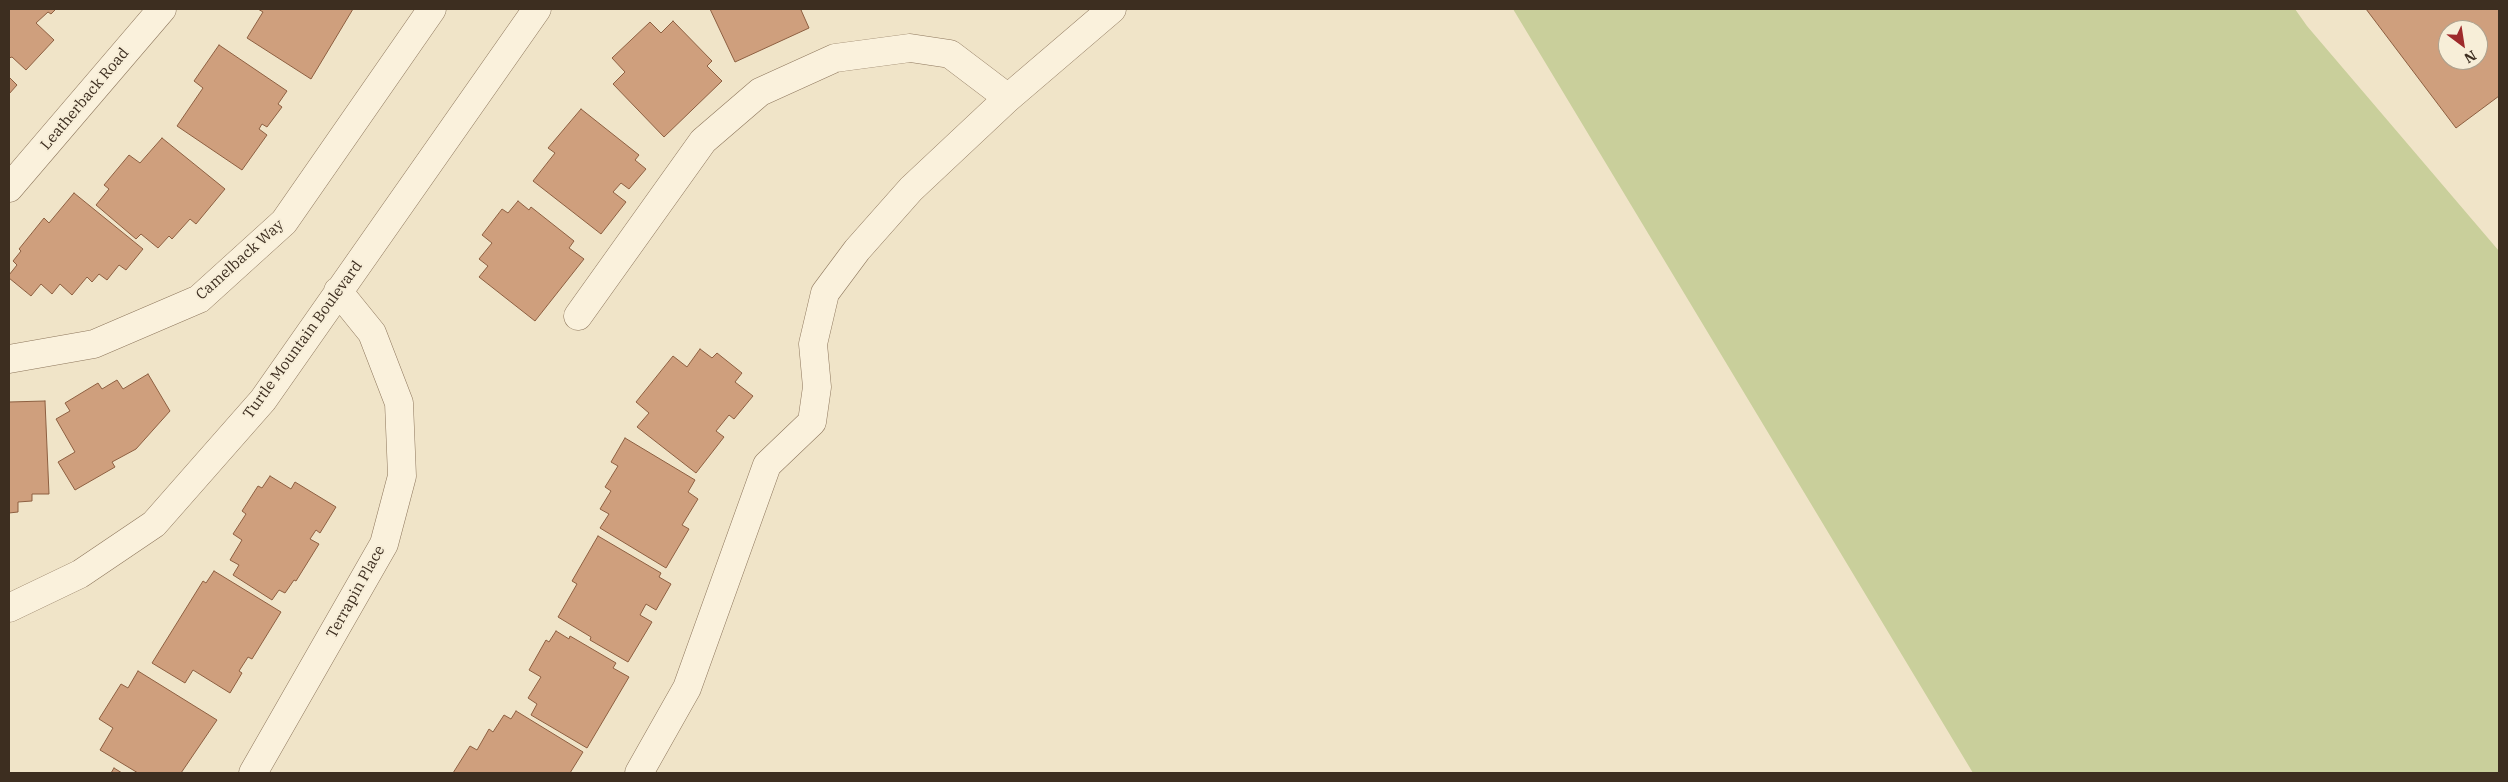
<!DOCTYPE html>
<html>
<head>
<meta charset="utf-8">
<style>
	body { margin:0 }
	#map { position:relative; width:2508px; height:782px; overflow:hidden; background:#f0e4c8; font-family:"IBM Plex Serif",serif }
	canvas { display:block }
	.frame { position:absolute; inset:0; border:10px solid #3d2e20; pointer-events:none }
	.north { position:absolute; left:2438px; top:20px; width:50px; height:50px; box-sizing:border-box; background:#f7eed8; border:1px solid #ada18e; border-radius:50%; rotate:149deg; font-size:14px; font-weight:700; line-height:20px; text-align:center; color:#3d2e20 }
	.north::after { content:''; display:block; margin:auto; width:18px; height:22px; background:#9e2a2b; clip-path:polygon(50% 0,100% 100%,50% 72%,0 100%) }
</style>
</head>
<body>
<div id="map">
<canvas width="2508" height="782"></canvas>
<div class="frame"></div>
<div class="north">N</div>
</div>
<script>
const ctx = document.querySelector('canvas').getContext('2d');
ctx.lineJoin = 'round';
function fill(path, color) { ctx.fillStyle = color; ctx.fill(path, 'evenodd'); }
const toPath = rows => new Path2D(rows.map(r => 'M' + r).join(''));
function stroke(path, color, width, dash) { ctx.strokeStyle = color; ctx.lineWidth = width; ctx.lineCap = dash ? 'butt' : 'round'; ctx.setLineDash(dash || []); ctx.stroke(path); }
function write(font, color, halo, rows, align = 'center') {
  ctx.font = font + ' "IBM Plex Serif",serif'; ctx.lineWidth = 4; ctx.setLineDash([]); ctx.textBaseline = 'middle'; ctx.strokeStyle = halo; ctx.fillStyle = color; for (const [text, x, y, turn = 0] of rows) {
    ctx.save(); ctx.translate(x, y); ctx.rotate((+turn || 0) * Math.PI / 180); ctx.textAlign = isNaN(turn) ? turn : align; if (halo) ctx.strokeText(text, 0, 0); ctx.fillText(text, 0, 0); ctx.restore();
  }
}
fill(toPath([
	[1513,9,2295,9,2307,26,2499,251,2499,773,1973,773]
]), '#c9cf9b');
const building = toPath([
	[9,9,56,9,51,14,48,12,36,23,54,40,26,70,12,57,9,58,9,9],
	[258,9,353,9,311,79,247,38,263,12,258,9],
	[710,9,804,9,801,10,809,28,735,62,710,9],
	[2366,9,2499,9,2499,96,2456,128,2366,9],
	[2448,30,2478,30,2478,60,2448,60,2448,30],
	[673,21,712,61,707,66,722,81,664,137,613,84,625,72,612,58,650,22,661,33,673,21],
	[219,45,287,91,278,104,282,107,267,127,262,124,259,129,267,135,242,170,177,126,203,88,194,81,219,45],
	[9,77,17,85,9,94,9,77],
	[581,109,639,155,635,160,646,169,629,189,621,183,613,192,626,202,601,234,533,181,555,153,548,148,581,109],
	[162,138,225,189,196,224,190,219,172,239,169,236,158,248,141,234,136,239,96,205,109,189,104,185,129,155,140,163,162,138],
	[74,193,143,249,126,270,119,265,107,280,99,274,92,282,87,277,72,295,60,284,52,294,41,284,31,296,9,278,9,275,17,265,13,261,21,251,19,249,44,218,49,223,74,193],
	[518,201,529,210,531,207,574,241,569,248,584,259,535,321,479,277,488,266,479,259,492,243,482,235,502,209,508,213,518,201],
	[700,349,712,358,717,353,742,373,735,382,753,396,734,419,729,415,716,431,724,437,696,473,637,427,649,413,636,402,673,356,687,367,700,349],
	[148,374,170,411,136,449,112,462,115,467,75,490,58,462,75,452,56,419,70,411,65,403,98,383,102,389,117,380,123,389,148,374],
	[45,401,49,494,32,494,32,501,18,502,18,512,9,513,9,402,45,401],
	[625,438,695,480,688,492,698,499,682,525,689,529,666,568,600,528,609,514,600,509,611,491,605,487,618,466,611,462,625,438],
	[270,476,291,489,295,482,336,507,320,533,316,530,310,539,319,544,296,581,294,580,285,593,279,590,272,600,233,575,239,565,230,560,242,540,233,534,246,514,242,511,258,486,262,488,270,476],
	[598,536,661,573,659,577,671,584,656,610,646,604,640,615,652,622,628,662,590,640,591,637,558,617,577,584,572,581,598,536],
	[214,571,281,612,252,659,248,657,239,671,242,673,230,693,193,670,185,683,152,663,203,581,206,583,214,571],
	[556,631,569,639,570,636,616,663,613,668,629,677,587,748,531,715,537,704,528,698,541,677,529,670,546,640,549,642,556,631],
	[138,671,217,720,181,773,138,773,100,750,113,728,99,719,121,684,128,688,138,671],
	[516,711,583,752,570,773,453,773,470,746,477,750,489,729,493,732,504,715,511,719,516,711],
	[114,768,122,773,111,773,114,768]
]);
fill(building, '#cf9f7d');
stroke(building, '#8d5f41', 1);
const minor = toPath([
	[9,188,162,9],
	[578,316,703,141,760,92,835,58,910,48,950,54,1008,98],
	[9,359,94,344,199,299,284,222,432,9],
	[9,608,80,574,154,524,263,400,537,9],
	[253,773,384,544,402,476,399,403,372,333,338,291],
	[639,773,687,688,767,465,812,422,817,387,813,344,825,293,857,250,911,189,1008,98,1112,9]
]);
stroke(minor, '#8d765c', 29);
stroke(minor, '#faf1dc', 28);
write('15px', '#3d2e20', '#f7eed8', [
	["Leatherback Road",85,99,-50],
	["Camelback Way",240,260,-42],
	["Turtle Mountain Boulevard",303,340,-54],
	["Terrapin Place",356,592,-61]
]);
</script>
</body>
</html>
